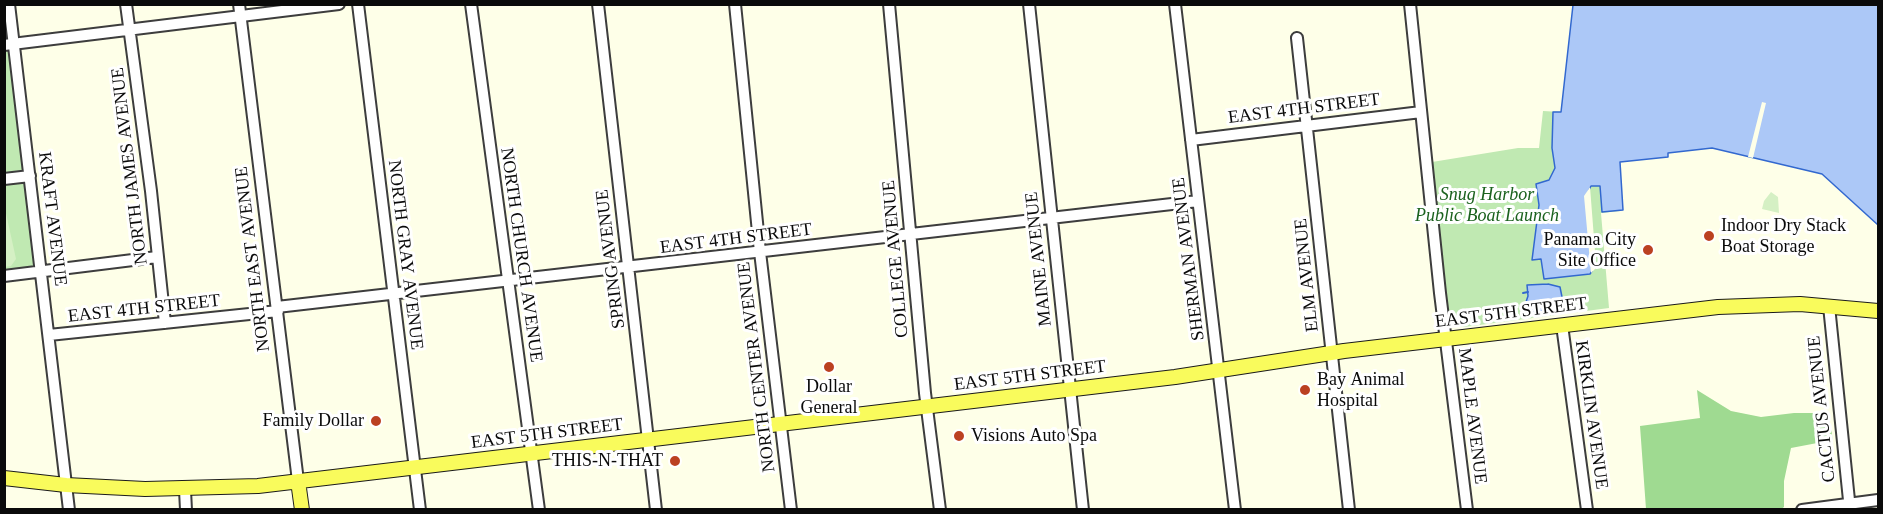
<!DOCTYPE html>
<html>
<head>
<meta charset="utf-8">
<style>
	body { margin:0 }
	#map { position:relative; width:1883px; height:514px; overflow:hidden; background:#feffe8; font-family:"Times New Roman",serif }
	canvas { display:block }
	.frame { position:absolute; inset:0; border:6px solid #0a0a0a; pointer-events:none }
</style>
</head>
<body>
<div id="map">
<canvas width="1883" height="514"></canvas>
<div class="frame"></div>
</div>
<script>
const ctx = document.querySelector('canvas').getContext('2d');
ctx.lineJoin = 'round';
function fill(path, color) { ctx.fillStyle = color; ctx.fill(path, 'evenodd'); }
const toPath = rows => new Path2D(rows.map(r => 'M' + r).join(''));
function stroke(path, color, width, dash) { ctx.strokeStyle = color; ctx.lineWidth = width; ctx.lineCap = dash ? 'butt' : 'round'; ctx.setLineDash(dash || []); ctx.stroke(path); }
function write(font, color, halo, rows, align = 'center') {
  ctx.font = font + ' "Times New Roman",serif'; ctx.lineWidth = 6; ctx.setLineDash([]); ctx.textBaseline = 'middle'; ctx.strokeStyle = halo; ctx.fillStyle = color; for (const [text, x, y, turn = 0] of rows) {
    ctx.save(); ctx.translate(x, y); ctx.rotate((+turn || 0) * Math.PI / 180); ctx.textAlign = isNaN(turn) ? turn : align; if (halo) ctx.strokeText(text, 0, 0); ctx.fillText(text, 0, 0); ctx.restore();
  }
}
fill(toPath([
	[1573,5,1559,183,1536,185,1540,205,1532,260,1588,209,1592,170,1620,211,1601,213,1609,308,1464,327,1456,325,1451,320,1448,311,1432,162,1518,148,1539,148,1543,111,1561,112],
	[10,49,26,172,4,175,4,50],
	[27,181,38,267,5,271,4,184]
]), '#c0e9b2');
fill(toPath([
	[1697,390,1731,411,1761,417,1794,413,1828,413,1833,440,1791,448,1784,481,1784,507,1780,510,1646,509,1640,426,1700,418]
]), '#9fda91');
fill(toPath([
	[1771,192,1778,197,1779,213,1762,209,1764,201],
	[4,204,16,259,11,266,5,267]
]), '#d5f0c4');
const water = toPath([
	[1573,5,1878,5,1878,225,1822,174,1712,148,1668,153,1668,157,1620,162,1623,210,1602,212,1600,186,1591,186,1587,194,1592,271,1590,274,1544,279,1541,259,1532,260,1539,205,1536,184,1549,180,1555,168,1552,148,1553,112,1561,112,1573,5],
	[1548,284,1560,287,1563,302,1559,307,1522,314,1528,296,1527,285,1548,284]
]);
fill(water, '#acc8f7');
stroke(water, '#3268cf', 1.5);
fill(toPath([
	[1762,102,1766,103,1753,158,1748,157],
	[1590,187,1596,264,1595,269,1591,273,1584,196]
]), '#feffe8');
stroke(toPath([
	[1523,293,1528,292]
]), '#3268cf', 2);
const minor = toPath([
	[9,4,69,510],
	[126,4,151,191,165,323],
	[239,4,298,481],
	[358,4,420,510],
	[471,4,539,510],
	[598,4,656,510],
	[735,4,760,252,791,510],
	[889,4,925,393,940,510],
	[1029,4,1083,510],
	[1175,4,1235,510],
	[1410,4,1440,293,1467,510],
	[1297,38,1349,510],
	[4,45,339,4],
	[1191,140,1421,112],
	[4,179,30,176],
	[4,276,157,257],
	[1829,306,1850,510],
	[277,307,1198,201],
	[1562,325,1587,510],
	[49,335,278,311],
	[185,490,186,510],
	[1802,510,1878,500]
]);
const major = toPath([
	[4,478,66,485,145,489,258,486,1175,377,1344,351,1718,307,1800,304,1878,311],
	[298,481,302,510]
]);
stroke(minor, '#3d3d3d', 14);
stroke(major, '#1b1b1b', 16);
stroke(minor, '#fff', 10);
stroke(major, '#f9fb5c', 14);
for (const [x, y, r, color] of [
	[1709,236,6,"#bb4121"],
	[1648,250,6,"#bb4121"],
	[829,367,6,"#bb4121"],
	[1305,390,6,"#bb4121"],
	[376,421,6,"#bb4121"],
	[959,436,6,"#bb4121"],
	[675,461,6,"#bb4121"]
]) { const dot = new Path2D(); dot.arc(x, y, r, 0, 2 * Math.PI); ctx.fillStyle = color; ctx.fill(dot); stroke(dot, '#fff', 2); }
write('18px', '#0a0a0a', '#fff', [
	["EAST 4TH STREET",1304,109,-7],
	["NORTH JAMES AVENUE",130,166,-97],
	["KRAFT AVENUE",52,219,83],
	["EAST 4TH STREET",736,239,-7],
	["NORTH GRAY AVENUE",405,255,83],
	["NORTH CHURCH AVENUE",521,255,82],
	["NORTH EAST AVENUE",253,259,-97],
	["SPRING AVENUE",611,259,-97],
	["COLLEGE AVENUE",896,259,-95],
	["MAINE AVENUE",1039,259,-96],
	["SHERMAN AVENUE",1189,259,-97],
	["ELM AVENUE",1307,275,-96],
	["EAST 4TH STREET",144,309,-6],
	["EAST 5TH STREET",1511,313,-7],
	["NORTH CENTER AVENUE",757,367,-97],
	["EAST 5TH STREET",1030,376,-7],
	["CACTUS AVENUE",1822,409,-96],
	["KIRKLIN AVENUE",1591,415,82],
	["MAPLE AVENUE",1472,416,83],
	["EAST 5TH STREET",547,434,-7]
]);
write('italic 18px', '#1b621e', '#fff', [
	["Snug Harbor",1487,195],
	["Public Boat Launch",1487,216]
]);
write('18px', '#0a0a0a', '#fff', [
	["Indoor Dry Stack",1721,226],
	["Boat Storage",1721,247],
	["Panama City",1636,240,"right"],
	["Site Office",1636,261,"right"],
	["Bay Animal",1317,380],
	["Hospital",1317,401],
	["Dollar",829,387,"center"],
	["General",829,408,"center"],
	["Family Dollar",364,421,"right"],
	["Visions Auto Spa",971,436],
	["THIS-N-THAT",663,461,"right"]
], 'left');
</script>
</body>
</html>
